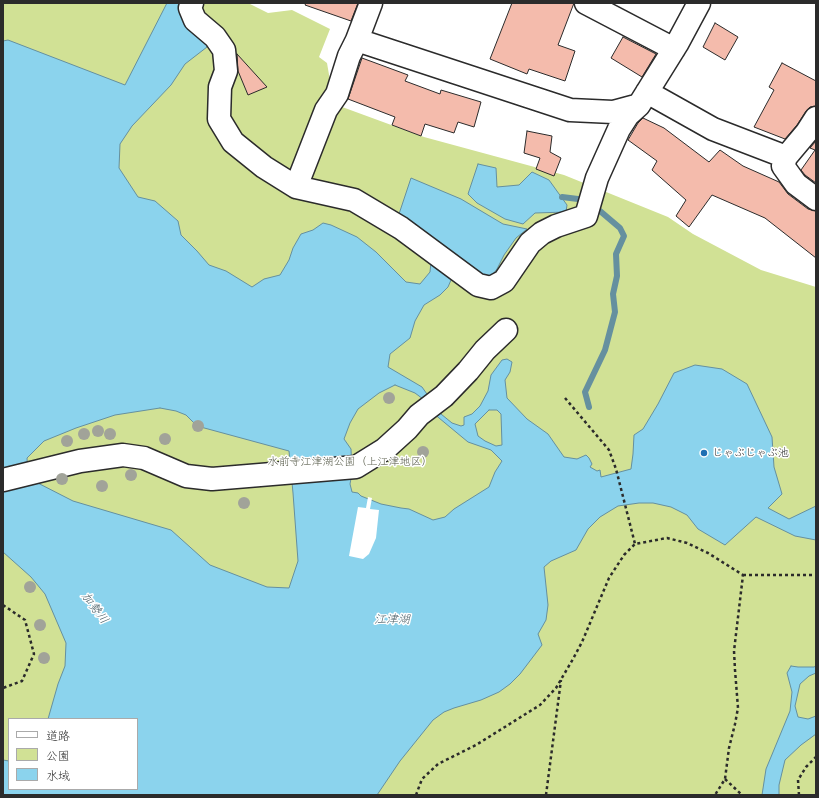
<!DOCTYPE html>
<html>
<head>
<meta charset="utf-8">
<style>
	body { margin:0 }
	#map { position:relative; width:819px; height:798px; overflow:hidden; background:#fff; font-family:Mali,"Klee One",sans-serif }
	canvas { display:block }
	.frame { position:absolute; inset:0; border:4px solid #2b2b2b; pointer-events:none }
	.legend { position:absolute; left:8px; top:718px; width:130px; height:72px; box-sizing:border-box; background:#fff; border:1px solid #aaa; margin:0; padding:5px 7px; list-style:none; font-size:12px; color:#2b2b2b }
	.legend li { display:flex; align-items:center; gap:8px; height:20px }
	.legend b { width:20px; border:1px solid #aaa }
</style>
</head>
<body>
<div id="map">
<canvas width="819" height="798"></canvas>
<div class="frame"></div>
<ul class="legend">
<li><b style="height:5px;background:#fff"></b>道路</li>
<li><b style="height:11px;background:#d1e195"></b>公園</li>
<li><b style="height:11px;background:#8bd3ed"></b>水域</li>
</ul>
</div>
<script>
const ctx = document.querySelector('canvas').getContext('2d');
ctx.lineJoin = 'round';
function fill(path, color) { ctx.fillStyle = color; ctx.fill(path, 'evenodd'); }
const toPath = rows => new Path2D(rows.map(r => 'M' + r).join(''));
function stroke(path, color, width, dash) { ctx.strokeStyle = color; ctx.lineWidth = width; ctx.lineCap = dash ? 'butt' : 'round'; ctx.setLineDash(dash || []); ctx.stroke(path); }
function write(font, color, halo, rows, align = 'center') {
  ctx.font = font + ' Mali,"Klee One",sans-serif'; ctx.lineWidth = 3; ctx.setLineDash([]); ctx.textBaseline = 'middle'; ctx.strokeStyle = halo; ctx.fillStyle = color; for (const [text, x, y, turn = 0] of rows) {
    ctx.save(); ctx.translate(x, y); ctx.rotate((+turn || 0) * Math.PI / 180); ctx.textAlign = isNaN(turn) ? turn : align; if (halo) ctx.strokeText(text, 0, 0); ctx.fillText(text, 0, 0); ctx.restore();
  }
}
fill(toPath([
	[3,3,248,3,268,13,292,10,330,29,319,57,327,63,334,104,424,137,564,175,668,217,693,234,761,270,816,287,816,795,3,795],
	[9,719,137,719,137,789,9,789]
]), '#d1e195');
const water = toPath([
	[167,3,184,3,204,36,207,47,185,64,171,85,132,126,120,144,119,168,138,197,155,201,178,221,181,235,197,251,209,265,226,271,252,287,264,279,280,275,289,260,293,248,301,234,313,230,323,223,331,225,357,237,376,252,406,282,420,284,430,272,431,262,398,217,411,178,461,199,503,224,527,229,516,238,504,255,497,269,489,279,457,274,451,280,448,287,440,295,424,305,415,321,410,338,390,354,388,367,422,387,441,414,452,423,461,426,464,425,464,417,472,414,480,406,488,391,491,375,502,360,507,359,512,362,510,372,505,380,507,398,527,419,548,434,564,457,577,459,586,455,589,458,592,464,590,467,597,471,600,470,601,477,631,469,633,454,634,435,643,429,658,404,674,373,695,365,722,369,747,384,772,437,774,467,782,494,768,508,789,519,816,506,816,540,795,536,756,517,725,545,698,529,687,515,671,507,653,503,639,503,618,506,600,517,588,529,576,550,551,561,544,567,548,605,546,620,538,634,542,645,520,674,510,684,499,692,481,700,454,708,444,712,433,720,400,761,377,795,3,795,3,760,9,761,9,789,137,789,137,719,48,719,58,684,65,666,66,643,45,594,31,577,3,552,3,41,8,40,125,85,167,3],
	[395,385,415,393,423,399,433,413,468,442,491,450,502,461,495,472,489,487,454,509,445,517,433,520,409,509,401,508,381,504,361,496,358,493,352,492,350,484,352,473,351,449,344,439,350,423,358,409,379,393,395,385],
	[160,408,176,411,186,415,197,426,289,451,293,493,298,561,289,588,267,587,210,565,171,530,73,501,28,478,27,458,44,441,76,428,115,415,160,408],
	[489,410,497,410,501,414,502,445,496,446,485,441,478,436,475,424,489,410],
	[478,164,496,168,497,187,519,185,532,172,549,180,567,205,566,212,535,213,523,224,505,219,477,203,468,194,478,164],
	[791,666,798,667,814,667,816,666,816,673,809,676,800,684,795,706,798,717,808,719,816,716,816,734,801,745,785,760,779,785,779,795,762,795,766,769,790,711,792,692,787,673,791,666]
]);
fill(water, '#8bd3ed');
stroke(water, '#65909f', 1);
fill(toPath([
	[368,497,372,498,370,509,379,510,376,538,369,554,363,559,349,556,358,507,366,508]
]), '#fff');
stroke(toPath([
	[562,197,578,199],
	[589,407,585,392,605,350,615,312,613,294,617,276,616,254,624,236,620,228,600,211]
]), '#65909f', 6);
const building = toPath([
	[306,3,358,3,351,21,305,5,306,3],
	[512,3,574,3,558,45,575,51,565,81,529,69,527,74,490,59,512,3],
	[715,23,738,37,725,60,703,47,715,23],
	[623,37,656,54,642,77,611,58,623,37],
	[237,54,267,87,248,95,238,71,237,54],
	[362,58,408,75,405,81,440,94,441,90,481,102,474,127,458,122,454,133,425,124,421,136,392,125,395,117,348,99,362,58],
	[782,63,816,81,816,106,810,107,806,111,797,125,785,139,754,127,774,90,769,87,782,63],
	[643,118,664,128,709,162,720,150,743,166,779,182,788,194,808,209,816,211,816,258,765,218,712,195,689,227,676,216,686,200,652,170,657,161,628,140,638,123,643,118],
	[527,131,552,136,550,152,561,158,554,176,536,169,540,158,524,153,527,131],
	[816,141,816,183,805,175,801,170,815,150,810,148,816,141]
]);
fill(building, '#f4bbac');
stroke(building, '#2b2b2b', 1);
const minor = toPath([
	[192,3,190,8,195,20,215,37,224,50,226,71,220,87,219,119,233,142,264,167,296,187,354,200,401,228,478,285,491,288,504,281,530,243,542,233,556,226,586,216,597,178,619,129,628,115,639,105],
	[586,3,674,49],
	[357,40,371,3],
	[647,92,713,129,786,157],
	[816,118,807,132,786,157,783,166,796,184,816,199],
	[296,187,326,110,337,94,349,56,357,40,570,110,613,112,639,105,677,44,699,3],
	[3,480,80,461,123,455,144,458,186,476,212,479,356,467,385,449,407,429,419,415,444,396,468,371,485,350,506,330]
]);
stroke(minor, '#2b2b2b', 25);
stroke(toPath([
	[565,398,609,450,616,469,635,544],
	[743,575,816,575],
	[3,605,25,620,34,654,22,681,3,688],
	[725,779,742,795],
	[416,795,422,779,438,764,476,745,540,705,556,688,573,659,582,642,609,578,624,555,635,544,667,538,687,543,708,553,743,575,734,651,735,670,738,708,735,724,729,748,725,779,715,795],
	[546,795,561,680],
	[799,795,798,780,806,767,816,757]
]), '#2b2b2b', 2.5, [3, 3]);
stroke(minor, '#fff', 22);
ctx.fillStyle = '#a1a399';
for (const [x, y] of [
	[389,398],
	[198,426],
	[98,431],
	[84,434],
	[110,434],
	[165,439],
	[67,441],
	[423,452],
	[131,475],
	[62,479],
	[102,486],
	[244,503],
	[30,587],
	[40,625],
	[44,658]
]) { ctx.beginPath(); ctx.arc(x, y, 6, 0, 2 * Math.PI); ctx.fill(); }
for (const [x, y, r, color] of [
	[704,453,4,"#1f6fb2"]
]) { const dot = new Path2D(); dot.arc(x, y, r, 0, 2 * Math.PI); ctx.fillStyle = color; ctx.fill(dot); stroke(dot, '#fff', 1.5); }
write('11px', '#2b2b2b', '#fff', [
	["じゃぶじゃぶ池",712,453]
], 'left');
write('11px', '#545846', '#fff', [
	["水前寺江津湖公園（上江津地区）",350,462]
]);
write('italic 12px', '#485d65', '#fff', [
	["加勢川",95,608,53],
	["江津湖",392,619]
]);
</script>
</body>
</html>
